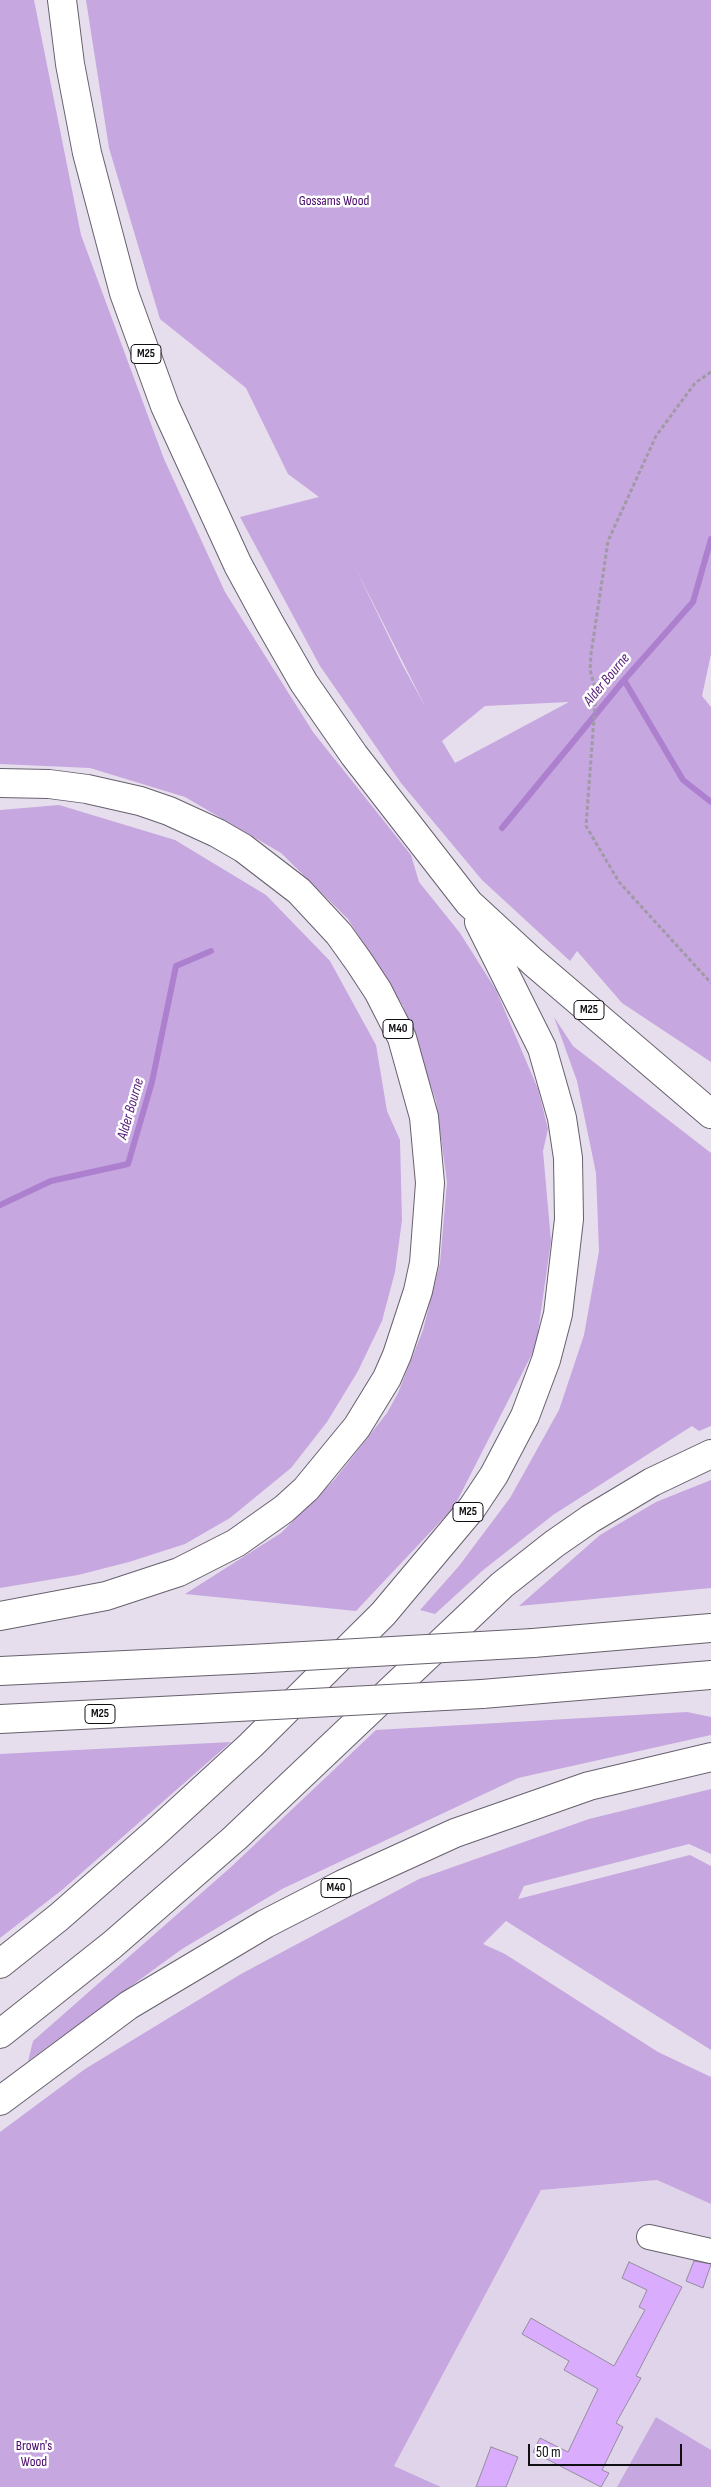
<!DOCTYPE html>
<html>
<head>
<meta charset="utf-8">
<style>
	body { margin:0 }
	#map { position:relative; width:711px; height:2487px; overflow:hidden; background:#e6deed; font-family:"Sofia Sans Condensed",sans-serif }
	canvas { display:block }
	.scale { position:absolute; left:528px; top:2444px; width:154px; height:22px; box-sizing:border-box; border:2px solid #120f14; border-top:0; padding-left:6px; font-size:15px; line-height:18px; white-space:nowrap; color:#120f14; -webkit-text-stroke:4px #fff; paint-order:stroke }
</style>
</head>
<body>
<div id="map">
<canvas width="711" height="2487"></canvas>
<div class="scale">50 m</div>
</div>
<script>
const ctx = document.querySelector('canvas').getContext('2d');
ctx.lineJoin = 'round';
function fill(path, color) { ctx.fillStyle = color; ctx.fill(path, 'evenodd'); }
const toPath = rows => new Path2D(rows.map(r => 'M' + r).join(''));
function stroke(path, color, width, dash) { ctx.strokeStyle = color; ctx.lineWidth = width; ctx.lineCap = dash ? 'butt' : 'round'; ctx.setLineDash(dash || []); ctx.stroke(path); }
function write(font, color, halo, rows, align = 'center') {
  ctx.font = font + ' "Sofia Sans Condensed",sans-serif'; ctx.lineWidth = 5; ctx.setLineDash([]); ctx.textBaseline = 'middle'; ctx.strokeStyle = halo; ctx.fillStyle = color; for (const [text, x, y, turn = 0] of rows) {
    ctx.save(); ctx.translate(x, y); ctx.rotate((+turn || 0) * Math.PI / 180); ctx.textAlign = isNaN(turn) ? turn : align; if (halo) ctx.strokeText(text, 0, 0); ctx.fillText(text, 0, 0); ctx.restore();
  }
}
fill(toPath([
	[657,2180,711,2204,711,2450,656,2417,617,2487,441,2487,394,2466,541,2190]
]), '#e0d4ea');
fill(toPath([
	[0,0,34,0,81,235,164,459,225,592,313,732,411,855,419,882,460,933,496,990,538,1089,548,1129,543,1151,551,1241,536,1346,454,1507,356,1611,185,1594,281,1533,335,1479,387,1413,398,1393,423,1330,440,1263,447,1182,436,1101,403,1006,348,919,281,853,185,797,90,768,0,764],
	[86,0,711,0,711,654,702,696,711,707,711,1062,622,1003,577,951,570,961,482,880,401,783,320,666,240,517,319,497,288,474,246,388,160,319,109,148],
	[355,567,426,708,402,664],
	[569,702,455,763,442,741,485,706],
	[59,805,175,840,266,895,330,961,376,1045,387,1111,400,1140,402,1220,395,1272,382,1321,358,1371,327,1422,291,1468,230,1518,185,1544,129,1562,78,1575,0,1588,0,810],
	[554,1017,573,1046,711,1153,711,1426,699,1431,692,1426,553,1515,482,1571,435,1614,420,1610,459,1566,510,1498,559,1410,584,1335,599,1251,596,1173,577,1081],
	[711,1480,711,1588,519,1606,600,1535,656,1502],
	[687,1712,711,1717,711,1735,518,1778,282,1889,182,1949,28,2061,33,2041,231,1867,376,1730],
	[231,1742,62,1890,0,1938,0,1754],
	[711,1789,711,1854,689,1844,524,1886,518,1899,690,1855,711,1866,711,2050,506,1921,483,1944,505,1954,658,2052,711,2077,711,2204,657,2180,541,2190,394,2466,441,2487,0,2487,0,2132,85,2069,241,1974,419,1879,589,1819],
	[656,2417,711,2450,711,2487,617,2487]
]), '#c6a7df');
stroke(toPath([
	[624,680,683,780,711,802],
	[502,828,624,680,693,602,711,539],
	[0,1205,51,1181,128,1164,152,1082,176,966,211,951]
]), '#ad80cf', 6);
const building = toPath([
	[694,2261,711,2264,703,2288,686,2281,694,2261],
	[629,2262,682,2287,636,2376,641,2378,616,2423,623,2427,602,2470,609,2473,601,2487,533,2452,540,2438,568,2452,598,2389,564,2370,569,2361,522,2334,531,2318,614,2366,645,2310,639,2307,647,2290,622,2278,629,2262],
	[491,2447,518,2457,506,2487,476,2487,491,2447]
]);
fill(building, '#daacfe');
stroke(building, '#958d9c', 1);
const minor = toPath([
	[649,2237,711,2251]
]);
const highway = toPath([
	[62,0,70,64,87,153,124,293,165,406,238,565,269,622,304,683,354,755,469,903,533,962,711,1114],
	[0,783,49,784,87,789,140,801,169,811,217,833,243,848,299,891,339,934,359,962,378,991,402,1038,424,1117,430,1183,424,1263,418,1291,397,1355,387,1378,357,1427,306,1489,284,1509,236,1543,179,1572,106,1596,0,1616],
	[533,1643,711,1628],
	[0,1671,251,1659],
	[482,1694,711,1675],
	[0,1719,200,1709],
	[0,1964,59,1917,155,1833,251,1745,383,1614,472,1508,494,1475,525,1416,546,1360,558,1314,569,1219,568,1158,562,1118,542,1048,479,922],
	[0,2034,112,1945,235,1838,502,1585,554,1544,590,1519,652,1482,711,1454],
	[0,2101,129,2005,265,1924,343,1884,455,1833,589,1786,711,1757]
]);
stroke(minor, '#67606d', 26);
stroke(highway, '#67606d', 30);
stroke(toPath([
	[711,372,695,383,656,436,608,541,591,654,590,670,596,691,586,826,619,882,711,983]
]), '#a09aa6', 3, [4, 2.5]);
stroke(minor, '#fff', 24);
stroke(highway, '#fff', 28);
const highwayBridge = toPath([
	[251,1659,533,1643],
	[200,1709,482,1694]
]);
stroke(highwayBridge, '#67606d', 30, []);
stroke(highwayBridge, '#fff', 28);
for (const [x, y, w] of [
	[146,354,30],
	[589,1010,30],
	[398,1029,30],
	[468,1512,30],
	[100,1714,30],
	[336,1888,30]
]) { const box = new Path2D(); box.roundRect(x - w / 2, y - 9.5, w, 19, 4); ctx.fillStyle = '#fff'; ctx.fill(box); stroke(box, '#120f14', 1); }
write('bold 12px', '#120f14', null, [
	["M25",146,354],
	["M25",589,1010],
	["M40",398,1029],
	["M25",468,1512],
	["M25",100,1714],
	["M40",336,1888]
]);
write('14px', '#480669', '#fff', [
	["Gossams Wood",334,201],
	["Brown's",34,2446],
	["Wood",34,2462]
]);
write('italic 15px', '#561b79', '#fff', [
	["Alder Bourne",607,680,-50],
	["Alder Bourne",131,1109,-74]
]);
</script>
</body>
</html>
